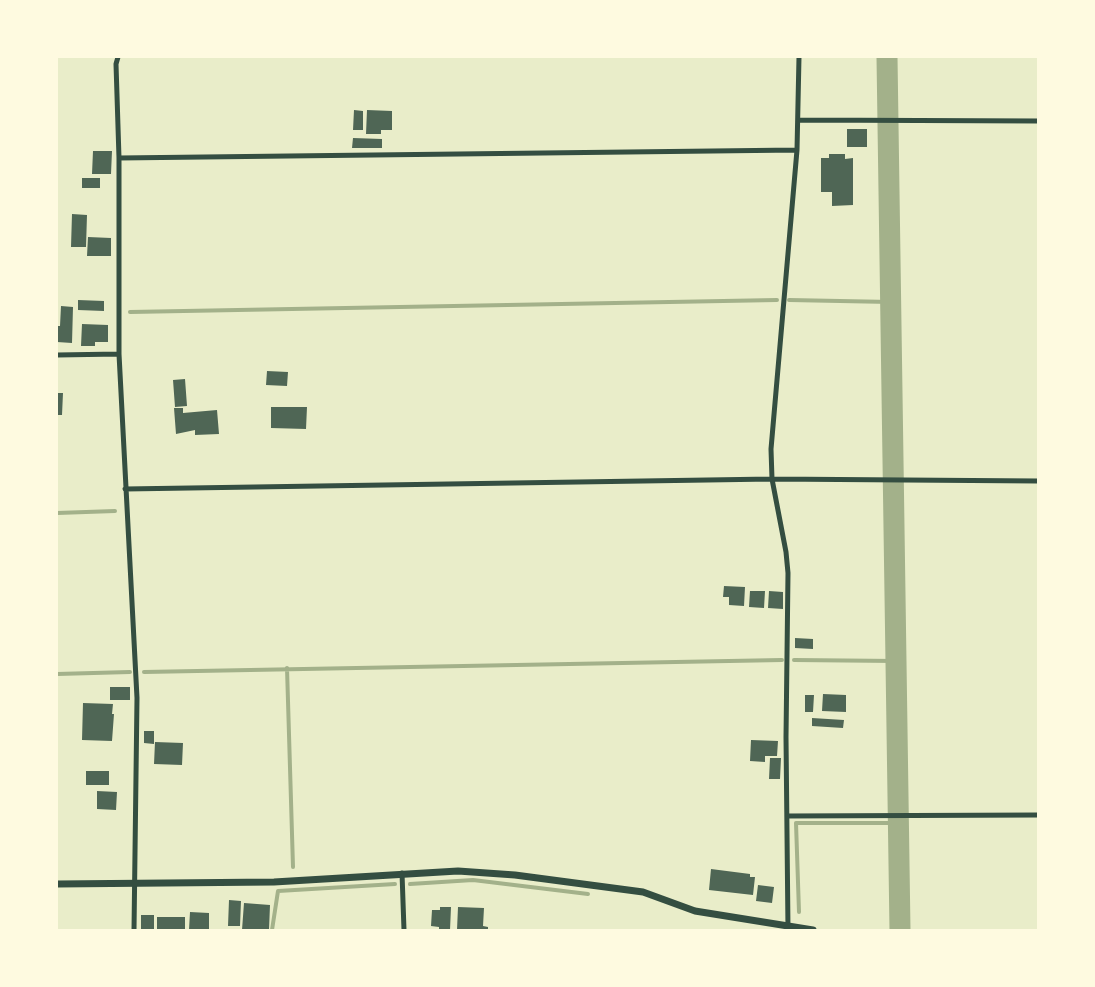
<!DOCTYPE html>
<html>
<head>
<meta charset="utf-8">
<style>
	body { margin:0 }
	#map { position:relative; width:1095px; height:987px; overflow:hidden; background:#e9edc9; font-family:Mulish,sans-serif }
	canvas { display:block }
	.frame { position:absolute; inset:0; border:58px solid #fefae0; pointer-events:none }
</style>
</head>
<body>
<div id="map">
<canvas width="1095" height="987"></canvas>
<div class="frame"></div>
</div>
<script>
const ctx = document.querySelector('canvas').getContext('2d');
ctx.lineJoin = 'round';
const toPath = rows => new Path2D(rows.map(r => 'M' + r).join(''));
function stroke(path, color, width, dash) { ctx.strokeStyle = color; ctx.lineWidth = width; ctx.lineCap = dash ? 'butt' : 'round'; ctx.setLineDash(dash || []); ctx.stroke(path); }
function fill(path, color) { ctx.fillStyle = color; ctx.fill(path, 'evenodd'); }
stroke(toPath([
	[789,300,891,302],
	[130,312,777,300],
	[57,513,115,511],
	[794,660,896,661],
	[287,668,293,867],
	[144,672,782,660],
	[57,674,130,672],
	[410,884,473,880,588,894],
	[799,912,796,823,899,823],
	[272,930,278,891,395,884]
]), '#a3b18a', 4);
stroke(toPath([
	[887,57,900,930]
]), '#a3b18a', 21);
fill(toPath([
	[354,110,363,111,363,130,353,130],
	[367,110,392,111,392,130,381,130,381,134,366,134],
	[847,129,867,129,867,147,847,147],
	[353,138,382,139,382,148,352,148],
	[93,151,112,151,111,174,92,174],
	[829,154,845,154,845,159,853,158,853,205,832,206,832,192,821,192,821,158,829,158],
	[82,178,100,178,100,188,82,188],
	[72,214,87,215,86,247,71,247],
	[88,237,111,238,111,256,87,256],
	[78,300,104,301,104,311,78,310],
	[61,306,73,307,72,343,57,342,57,326,60,326],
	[82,324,108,325,108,342,95,342,95,346,81,346],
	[267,371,288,372,287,386,266,385],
	[185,379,187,406,175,407,173,380],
	[57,393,63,393,62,415,57,415],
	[271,407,307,407,306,429,271,428],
	[174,408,183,408,183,413,217,410,219,434,195,435,195,430,176,434],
	[724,586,745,587,744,606,729,605,729,597,723,597],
	[750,591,765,591,764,608,749,607],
	[769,591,783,592,783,609,768,608],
	[795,638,813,639,813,649,795,648],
	[110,687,130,687,130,700,110,700],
	[823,694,846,695,846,712,822,711],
	[805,695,814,695,813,712,805,712],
	[83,703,113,704,112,714,114,714,112,741,82,740],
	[812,718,844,720,843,728,812,726],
	[144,731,154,731,154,744,144,743],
	[751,740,778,741,777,756,765,756,765,762,750,761],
	[155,742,183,743,182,765,154,764],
	[770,758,781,758,780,779,769,779],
	[86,771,109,771,109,785,86,785],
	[97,791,117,792,116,810,97,809],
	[711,869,750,874,750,877,755,877,753,895,709,890],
	[758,885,774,887,772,903,756,901],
	[229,900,241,901,240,926,228,926],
	[244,903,270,905,269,930,242,930],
	[440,907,451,907,450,930,439,930,439,927,431,926,432,910,440,910],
	[458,907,484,908,483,926,488,927,488,930,457,930],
	[190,912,209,913,209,930,189,930],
	[141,915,154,915,154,930,141,930],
	[157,917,185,917,185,930,157,930]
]), '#4f6655');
stroke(toPath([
	[118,57,116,64,119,158,119,354,137,698,134,930],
	[799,120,1038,121],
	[119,158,797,150],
	[57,355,119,354],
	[125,489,772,479,1038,481],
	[787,816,1038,815],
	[402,873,404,930],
	[788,930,786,737,788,573,786,552,772,479,771,449,797,150,799,57]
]), '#344e41', 5);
stroke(toPath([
	[57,884,274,882,458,871,515,875,643,892,695,911,813,930]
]), '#344e41', 7);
</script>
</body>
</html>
